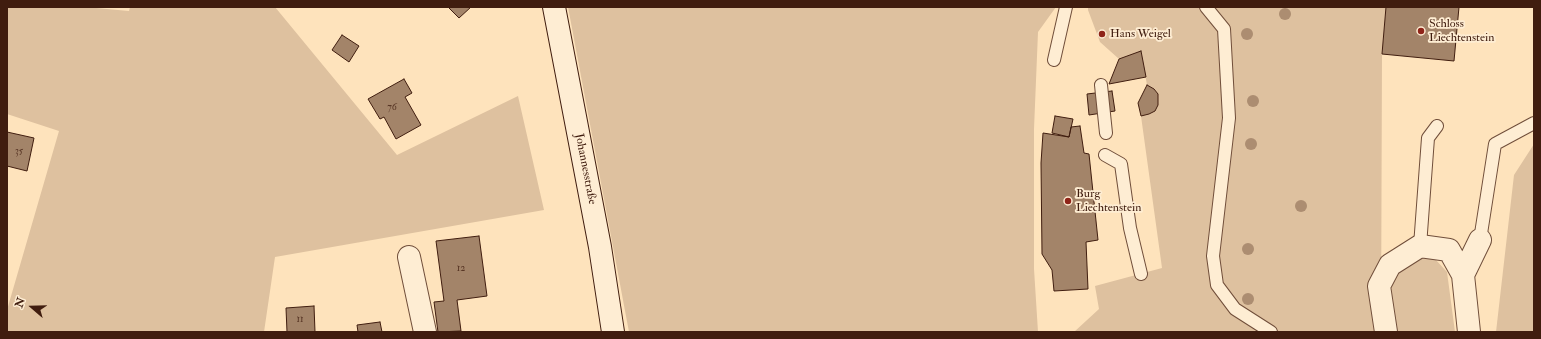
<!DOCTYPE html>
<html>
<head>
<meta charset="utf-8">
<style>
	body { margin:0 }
	#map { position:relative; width:1541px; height:339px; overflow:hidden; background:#fee3bc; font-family:"IM FELL Double Pica",serif }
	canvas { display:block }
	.frame { position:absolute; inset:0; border:8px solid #401d0f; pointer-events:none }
	.north { position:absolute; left:12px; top:287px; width:40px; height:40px; -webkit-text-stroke:3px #feedd3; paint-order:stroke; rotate:290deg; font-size:11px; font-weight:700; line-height:16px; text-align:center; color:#401d0f }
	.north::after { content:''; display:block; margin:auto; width:14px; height:18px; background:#401d0f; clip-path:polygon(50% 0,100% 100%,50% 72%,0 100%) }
</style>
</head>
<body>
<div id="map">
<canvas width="1541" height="339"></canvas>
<div class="frame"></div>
<div class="north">N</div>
</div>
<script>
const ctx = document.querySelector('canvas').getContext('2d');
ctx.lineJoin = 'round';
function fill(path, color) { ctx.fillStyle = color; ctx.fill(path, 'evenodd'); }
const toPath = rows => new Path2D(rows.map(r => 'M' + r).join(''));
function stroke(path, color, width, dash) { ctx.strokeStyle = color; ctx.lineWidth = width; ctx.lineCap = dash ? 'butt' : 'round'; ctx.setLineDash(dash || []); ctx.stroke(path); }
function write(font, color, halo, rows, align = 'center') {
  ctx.font = font + ' "IM FELL Double Pica",serif'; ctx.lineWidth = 3.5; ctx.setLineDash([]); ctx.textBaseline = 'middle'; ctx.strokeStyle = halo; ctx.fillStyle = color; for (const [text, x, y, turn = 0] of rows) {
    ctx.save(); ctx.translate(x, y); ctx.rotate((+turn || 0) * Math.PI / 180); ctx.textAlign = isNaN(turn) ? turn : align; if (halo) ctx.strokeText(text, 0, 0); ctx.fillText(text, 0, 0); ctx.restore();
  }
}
fill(toPath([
	[7,7,85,7,129,11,130,7,275,7,397,155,518,96,544,210,275,257,264,332,7,332,7,310,59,131,7,114],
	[568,7,1056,7,1038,32,1034,129,1034,269,1038,332,629,332],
	[1088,7,1386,7,1382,54,1381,332,1074,332,1099,309,1095,286,1162,268,1141,116,1149,114,1155,111,1158,105,1158,94,1154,89,1147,85,1141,52,1119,59,1100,42,1088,10],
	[1534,144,1534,332,1496,332,1514,175],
	[1420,256,1435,259,1447,272,1455,332,1398,332,1387,311,1389,279]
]), '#dec19f');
const building = toPath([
	[448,7,471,7,459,18,448,7],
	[1386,7,1459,7,1454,61,1382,54,1386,7],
	[342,35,359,46,349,62,332,50,342,35],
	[1141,51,1146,77,1109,84,1119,59,1141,51],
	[404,79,412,93,405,97,421,125,396,139,384,117,380,119,368,99,404,79],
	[1147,85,1154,89,1158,94,1158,105,1155,111,1149,114,1141,116,1138,103,1147,85],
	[1112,91,1115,111,1089,115,1087,94,1112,91],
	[1055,116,1073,119,1069,137,1052,133,1055,116],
	[1080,126,1084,153,1089,154,1098,240,1086,242,1088,289,1054,291,1052,270,1042,254,1041,163,1043,133,1069,137,1071,127,1080,126],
	[7,132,34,138,27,171,7,166,7,132],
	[479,236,487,296,457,300,461,331,438,332,434,302,444,301,436,241,479,236],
	[314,306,315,332,287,332,286,308,314,306],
	[380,322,382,332,358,332,357,325,380,322]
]);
fill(building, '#a38469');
stroke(building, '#401d0f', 1);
const lane = toPath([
	[1206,7,1224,29,1229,118,1213,256,1217,285,1235,309,1271,332],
	[1054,60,1066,7],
	[1101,85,1106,133],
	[1105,155,1121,164,1130,228,1141,274],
	[1480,240,1495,144,1534,123],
	[1420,246,1428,138,1437,126]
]);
const street = toPath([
	[409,257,425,332],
	[1386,332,1379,286,1390,265,1420,246,1449,250,1463,275],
	[1469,332,1463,275,1480,240]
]);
const secondary = toPath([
	[554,7,600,247,613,332]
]);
stroke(lane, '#704e3a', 14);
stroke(street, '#704e3a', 24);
stroke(secondary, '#401d0f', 24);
stroke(lane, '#feedd3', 12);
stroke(street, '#feedd3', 22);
stroke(secondary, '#feedd3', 22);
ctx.fillStyle = '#ac8d71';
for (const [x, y] of [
	[1285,14],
	[1247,34],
	[1253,101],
	[1251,144],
	[1301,206],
	[1248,249],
	[1248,299]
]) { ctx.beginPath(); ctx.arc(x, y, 6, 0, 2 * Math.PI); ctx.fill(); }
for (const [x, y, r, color] of [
	[1421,31,4,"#8f2418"],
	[1102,34,4,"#8f2418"],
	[1068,201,4,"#8f2418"]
]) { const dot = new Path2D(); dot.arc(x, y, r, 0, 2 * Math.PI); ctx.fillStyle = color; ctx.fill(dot); stroke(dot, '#feedd3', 1.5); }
write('10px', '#593726', null, [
	["76",392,108],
	["35",19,152],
	["12",461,269],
	["11",300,320]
]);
write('12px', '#401d0f', '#feedd3', [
	["Schloss",1429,24],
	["Liechtenstein",1429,38],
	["Hans Weigel",1110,34],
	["Burg",1076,194],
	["Liechtenstein",1076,208]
], 'left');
write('12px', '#401d0f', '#feedd3', [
	["Johannesstraße",585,169,79]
]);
</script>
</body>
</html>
